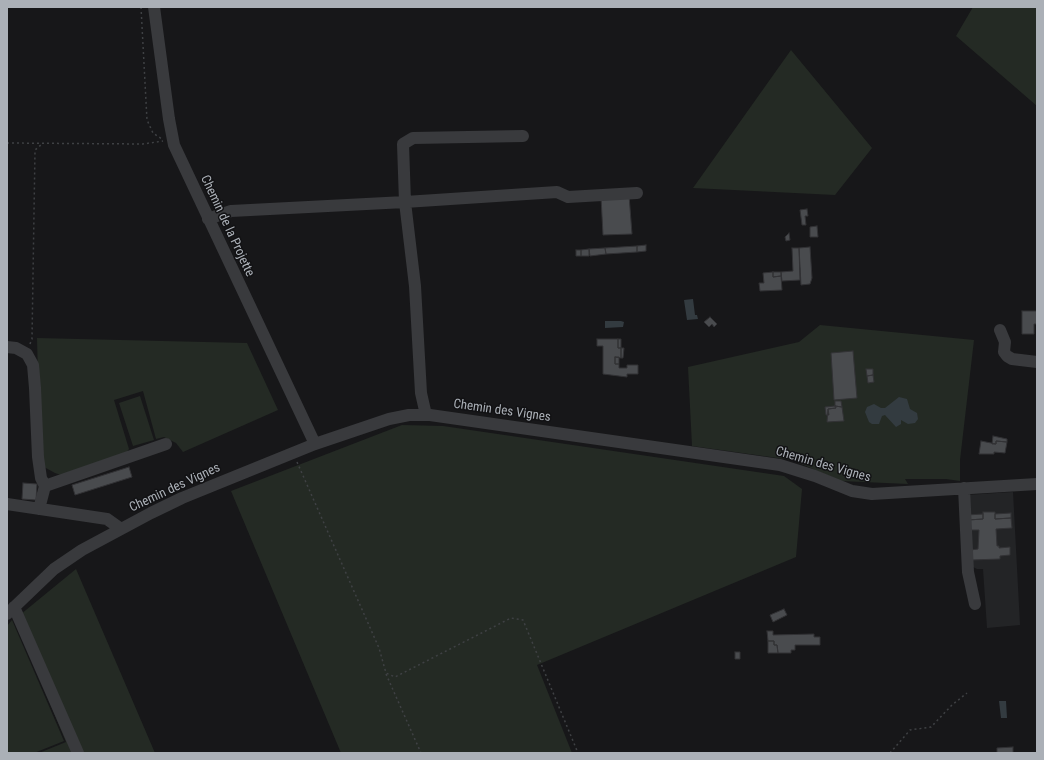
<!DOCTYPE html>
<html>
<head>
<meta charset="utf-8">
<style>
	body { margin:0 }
	#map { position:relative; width:1044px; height:760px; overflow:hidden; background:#171719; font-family:"Roboto Condensed",sans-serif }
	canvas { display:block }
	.frame { position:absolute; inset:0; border:8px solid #abb0b7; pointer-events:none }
</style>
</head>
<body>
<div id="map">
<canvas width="1044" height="760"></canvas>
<div class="frame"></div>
</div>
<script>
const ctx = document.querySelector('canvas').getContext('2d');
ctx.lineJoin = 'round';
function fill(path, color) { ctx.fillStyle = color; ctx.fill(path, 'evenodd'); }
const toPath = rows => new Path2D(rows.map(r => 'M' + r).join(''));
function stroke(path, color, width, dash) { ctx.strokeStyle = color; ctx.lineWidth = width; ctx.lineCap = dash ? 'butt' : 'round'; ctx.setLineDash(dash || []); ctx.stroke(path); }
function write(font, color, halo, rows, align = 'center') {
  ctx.font = font + ' "Roboto Condensed",sans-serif'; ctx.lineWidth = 3; ctx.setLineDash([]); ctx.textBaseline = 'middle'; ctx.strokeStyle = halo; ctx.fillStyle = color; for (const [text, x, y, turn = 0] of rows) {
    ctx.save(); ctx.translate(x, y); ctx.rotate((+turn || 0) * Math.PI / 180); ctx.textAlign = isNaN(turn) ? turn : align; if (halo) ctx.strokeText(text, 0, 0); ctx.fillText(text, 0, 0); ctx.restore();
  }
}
fill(toPath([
	[1013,492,1020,625,987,628,983,569,977,569,973,567,966,495]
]), '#232426');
fill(toPath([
	[973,7,1037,7,1037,106,956,36],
	[791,50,872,148,835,195,693,188],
	[820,325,974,340,960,460,960,481,946,479,905,479,908,484,841,481,792,460,692,446,688,367,799,342],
	[37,338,247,343,278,410,183,452,176,443,164,437,156,439,143,391,114,400,129,449,126,453,61,475,55,473,44,467,40,457],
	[140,396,154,440,133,446,119,403],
	[402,425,443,426,784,476,802,489,796,557,537,665,572,753,341,753,231,491],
	[76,569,155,753,39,753,66,742,15,619],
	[12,620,64,741,34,753,7,753,7,626]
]), '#242a24');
fill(toPath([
	[693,299,695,315,697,315,698,319,687,320,684,300],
	[605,321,621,321,624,322,623,327,605,328],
	[899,397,907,399,910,409,917,413,918,419,915,423,908,424,901,420,901,424,896,427,885,415,882,416,879,424,872,424,869,422,865,412,867,407,874,404,881,408,885,408],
	[999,701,1006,701,1007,718,1001,718]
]), '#333b40');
const building = toPath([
	[629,195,632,234,603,235,601,197,629,195],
	[807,209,808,216,805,216,806,225,802,225,800,210,807,209],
	[817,226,818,237,810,237,810,227,817,226],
	[789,233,790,240,786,241,785,237,789,233],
	[646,245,646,251,637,252,637,246,646,245],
	[637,246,637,252,606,254,605,248,637,246],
	[810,247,812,278,810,284,801,285,799,248,810,247],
	[605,248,606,254,590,256,589,249,605,248],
	[792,248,799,248,800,280,782,281,781,272,793,271,792,248],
	[589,249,589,256,581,256,581,250,589,249],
	[576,250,581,250,581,256,576,256,576,250],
	[773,272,781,272,781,276,773,277,773,272],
	[773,272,773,277,781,276,782,290,760,291,759,283,764,283,763,273,773,272],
	[1022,311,1037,311,1037,324,1034,324,1034,334,1022,334,1022,311],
	[710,317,717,324,714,327,712,324,709,327,704,322,710,317],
	[597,339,618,339,618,348,621,348,621,358,615,357,615,364,619,364,619,368,627,368,627,365,638,365,638,374,627,374,627,377,603,374,603,346,597,346,597,339],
	[618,339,621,339,621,348,618,348,618,339],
	[621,348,624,348,623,358,621,358,621,348],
	[853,351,857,398,834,400,831,353,853,351],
	[615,357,619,357,619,364,615,364,615,357],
	[866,369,873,369,873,375,867,376,866,369],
	[873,375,874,382,868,383,867,376,873,375],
	[835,401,841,401,842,407,835,406,835,401],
	[835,406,836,408,828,409,829,415,826,415,825,407,835,406],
	[835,406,842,407,844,421,827,422,828,409,836,408,835,406],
	[993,436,1007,439,1007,442,996,441,996,444,992,444,993,436],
	[981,441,996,444,996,441,1007,442,1005,453,994,452,994,454,979,454,981,441],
	[129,467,132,477,75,495,72,485,129,467],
	[23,483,37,484,36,500,22,499,23,483],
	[983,512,995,512,995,519,1011,518,1012,528,996,529,997,546,999,546,999,548,1010,547,1010,555,1000,556,1000,559,971,560,971,550,978,549,979,530,968,530,968,520,983,519,983,512],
	[1011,513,1011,518,995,519,995,514,1011,513],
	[983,514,983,519,968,520,967,515,983,514],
	[784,609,787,615,773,622,770,615,784,609],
	[767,631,773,631,773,635,814,634,814,637,820,637,820,645,795,645,795,650,791,650,791,653,778,653,777,645,774,645,774,641,768,641,767,631],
	[768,641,774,641,774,645,777,645,778,653,768,653,768,641],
	[735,652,740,652,740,659,735,659,735,652],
	[1013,747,1013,753,997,753,997,748,1013,747]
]);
fill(building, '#494b4e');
stroke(building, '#323235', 1);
stroke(toPath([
	[141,7,147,120,153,133,162,139],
	[7,143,143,144,163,141],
	[30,344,32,339,35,150,42,144],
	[297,462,379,648,386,673,395,677,511,618,523,620,578,753],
	[386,674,421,753],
	[890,753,910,730,931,727,952,705,967,693]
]), '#3f4144', 1.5, [2, 3]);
stroke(toPath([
	[154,7,169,119,174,145,315,444],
	[208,219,231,211,405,202,557,192,568,197,637,193],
	[1000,330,1005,342,1004,352,1007,356,1012,359,1037,362],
	[7,347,16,348,27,354,33,365,35,388,38,457,41,478,45,486],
	[426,415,421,393,415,286,405,202,403,144,413,138,523,136],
	[964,488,968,572,975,604],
	[7,504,107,519,121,529],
	[39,509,45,486,166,444],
	[14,607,78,753],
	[7,614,54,569,82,550,151,513,182,498,315,444,389,419,409,415,430,415,780,465,815,476,852,491,872,494,1037,484]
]), '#393a3d', 12);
write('13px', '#abb0b7', '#121214', [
	["Chemin de la Projette",227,226,65],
	["Chemin des Vignes",502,411,8],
	["Chemin des Vignes",823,465,16],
	["Chemin des Vignes",175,488,-25]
]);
</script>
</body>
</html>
